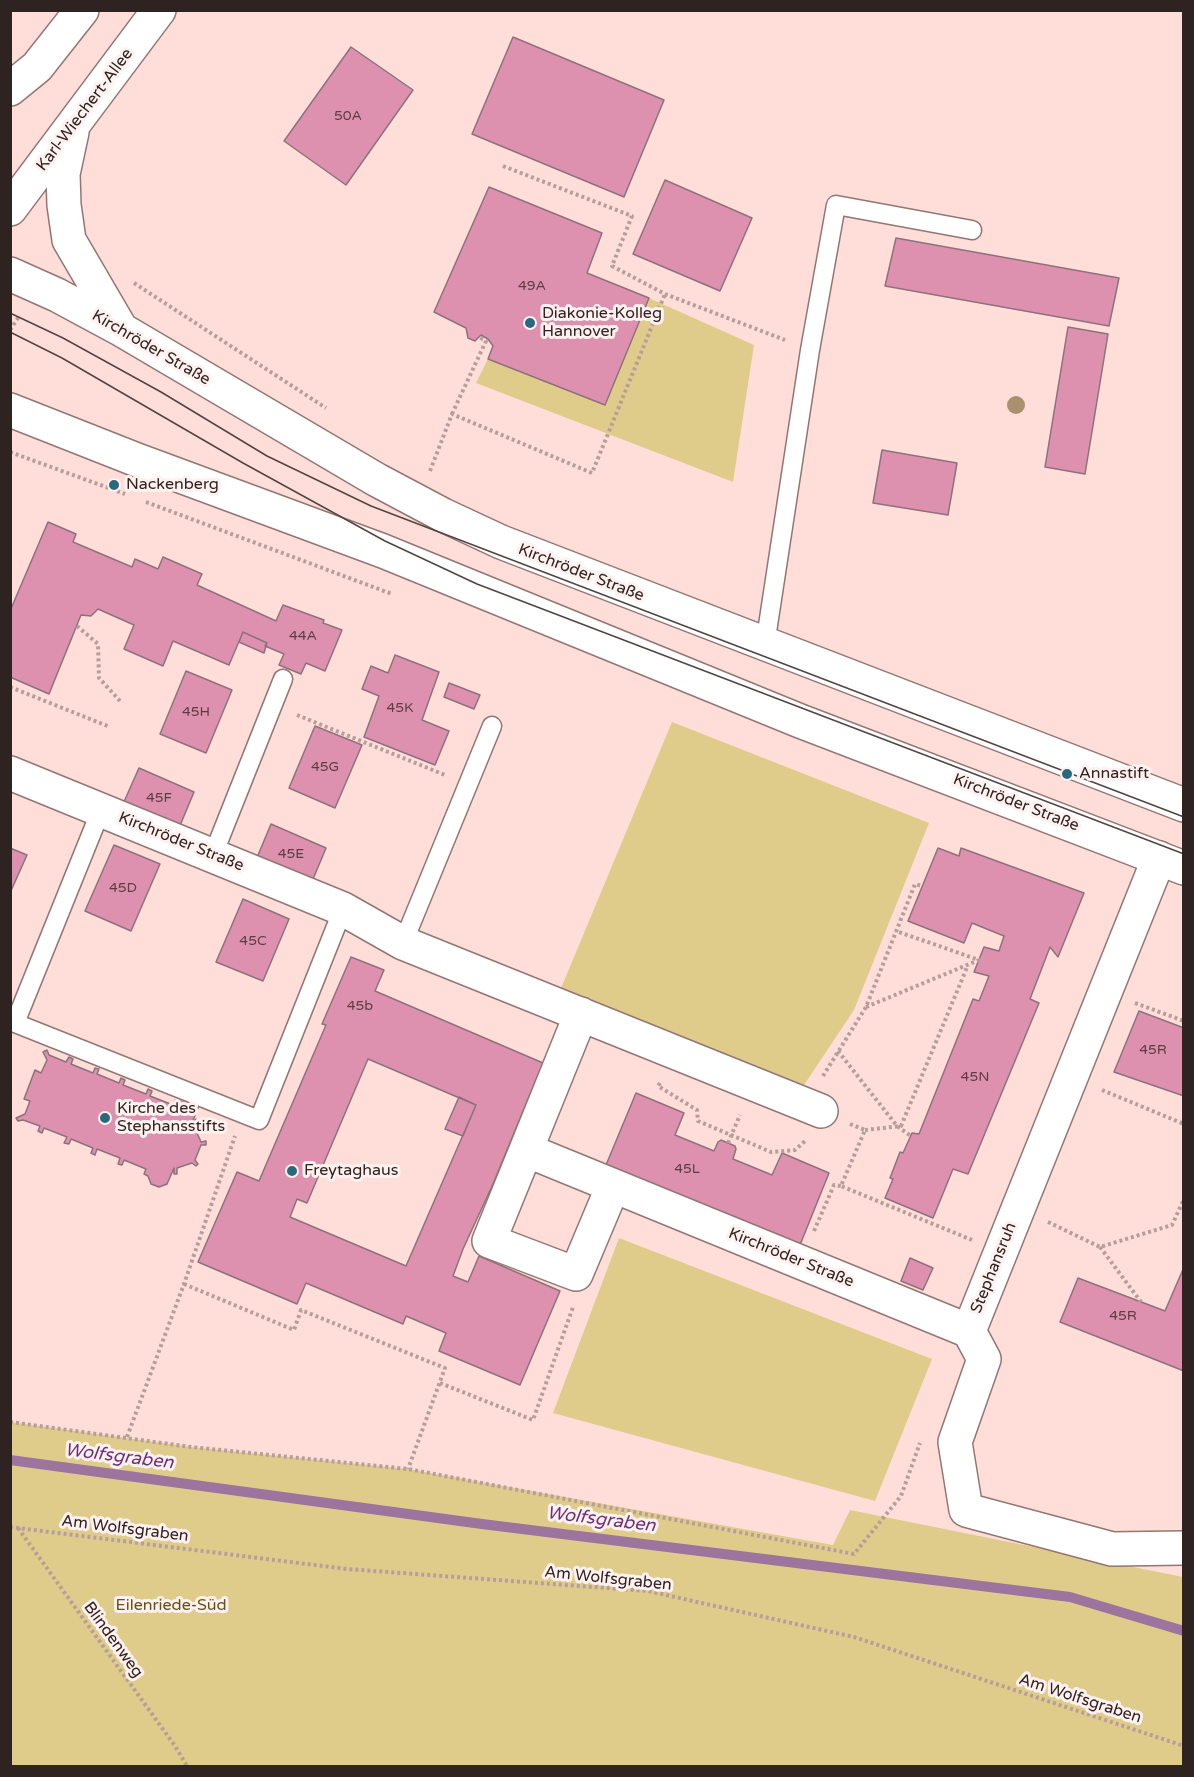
<!DOCTYPE html>
<html>
<head>
<meta charset="utf-8">
<style>
	body { margin:0 }
	#map { position:relative; width:1194px; height:1777px; overflow:hidden; background:#ffdeda; font-family:"Varela Round",sans-serif }
	canvas { display:block }
	.frame { position:absolute; inset:0; border:12px solid #2e2321; pointer-events:none }
</style>
</head>
<body>
<div id="map">
<canvas width="1194" height="1777"></canvas>
<div class="frame"></div>
</div>
<script>
const ctx = document.querySelector('canvas').getContext('2d');
ctx.lineJoin = 'round';
function fill(path, color) { ctx.fillStyle = color; ctx.fill(path, 'evenodd'); }
const toPath = rows => new Path2D(rows.map(r => 'M' + r).join(''));
function stroke(path, color, width, dash) { ctx.strokeStyle = color; ctx.lineWidth = width; ctx.lineCap = dash ? 'butt' : 'round'; ctx.setLineDash(dash || []); ctx.stroke(path); }
function write(font, color, halo, rows, align = 'center') {
  ctx.font = font + ' "Varela Round",sans-serif'; ctx.lineWidth = 6; ctx.setLineDash([]); ctx.textBaseline = 'middle'; ctx.strokeStyle = halo; ctx.fillStyle = color; for (const [text, x, y, turn = 0] of rows) {
    ctx.save(); ctx.translate(x, y); ctx.rotate((+turn || 0) * Math.PI / 180); ctx.textAlign = isNaN(turn) ? turn : align; if (halo) ctx.strokeText(text, 0, 0); ctx.fillText(text, 0, 0); ctx.restore();
  }
}
fill(toPath([
	[649,298,754,345,733,482,476,383,488,359,605,405],
	[672,722,929,823,854,1010,798,1094,559,993],
	[619,1238,932,1359,875,1501,553,1413],
	[11,1422,191,1447,408,1469,833,1545,850,1510,1183,1577,1183,1766,11,1766]
]), '#e0cc8a');
stroke(toPath([
	[10,1460,482,1524,1070,1597,1184,1631]
]), '#9c749d', 10);
const building = toPath([
	[513,37,664,100,624,197,472,134,513,37],
	[351,47,413,90,346,185,284,141,351,47],
	[665,180,752,218,720,291,633,254,665,180],
	[489,187,602,233,587,273,649,298,605,405,488,359,493,346,488,339,481,335,475,341,468,338,466,328,434,312,489,187],
	[896,238,1119,278,1109,326,885,286,896,238],
	[1068,327,1108,334,1085,474,1045,467,1068,327],
	[882,450,957,463,948,515,873,503,882,450],
	[48,522,76,534,73,542,132,567,135,559,158,569,163,557,202,574,197,585,276,621,283,605,324,620,323,623,342,630,325,671,306,663,301,674,279,665,284,654,265,646,267,643,243,632,229,665,173,641,163,666,124,649,134,625,98,609,91,616,81,615,49,694,10,677,10,611,48,522],
	[243,632,267,643,264,653,239,642,243,632],
	[395,655,439,672,422,720,449,731,435,765,364,737,379,696,362,689,371,666,388,673,395,655],
	[186,671,232,690,206,753,160,734,186,671],
	[449,683,480,695,474,709,444,697,449,683],
	[315,726,362,745,335,808,289,788,315,726],
	[139,768,194,792,179,828,123,804,139,768],
	[271,824,326,848,311,884,256,860,271,824],
	[114,845,160,864,131,931,85,911,114,845],
	[10,848,27,855,10,893,10,848],
	[938,848,959,856,961,848,1084,893,1058,957,1050,947,1030,999,1039,1003,968,1174,953,1169,933,1218,885,1198,893,1179,890,1178,900,1152,903,1153,912,1133,919,1134,973,999,979,1001,989,976,974,972,984,947,999,951,1004,936,972,923,964,943,908,921,938,848],
	[243,899,289,919,263,981,216,962,243,899],
	[351,957,384,970,375,991,543,1063,493,1184,463,1249,453,1276,468,1282,479,1256,560,1291,520,1385,439,1351,446,1333,406,1316,403,1324,306,1283,297,1304,198,1262,237,1172,259,1181,320,1039,326,1025,322,1024,351,957],
	[368,1059,476,1105,406,1266,290,1217,297,1199,307,1203,368,1059],
	[1139,1011,1184,1028,1184,1096,1114,1072,1139,1011],
	[47,1050,49,1055,66,1062,69,1057,73,1059,71,1064,93,1073,95,1068,99,1069,97,1074,119,1083,121,1078,125,1080,123,1085,146,1094,148,1089,152,1091,150,1096,173,1105,175,1100,178,1101,181,1095,200,1103,192,1123,196,1119,198,1122,194,1126,201,1142,206,1141,206,1145,201,1145,195,1160,198,1164,196,1166,192,1163,177,1168,177,1174,174,1174,174,1168,167,1184,159,1187,151,1184,148,1176,144,1174,146,1169,124,1160,122,1165,118,1164,120,1158,97,1149,95,1155,91,1153,93,1148,71,1139,69,1144,64,1143,67,1137,44,1128,42,1133,38,1131,40,1126,23,1120,18,1121,16,1118,25,1114,30,1101,24,1099,35,1070,41,1073,47,1060,43,1052,47,1050],
	[636,1093,684,1113,675,1135,714,1151,718,1142,721,1140,735,1146,736,1149,733,1159,772,1175,782,1153,829,1173,800,1245,606,1165,636,1093],
	[459,1097,476,1105,463,1136,445,1129,459,1097],
	[910,1258,933,1268,923,1290,901,1281,910,1258],
	[1184,1267,1184,1371,1060,1322,1078,1278,1165,1311,1184,1267]
]);
fill(building, '#de91af');
stroke(building, '#8d727c', 1.5);
const service = toPath([
	[765,645,810,350,836,205,972,230],
	[101,810,15,1023,259,1120,343,909],
	[213,855,283,679],
	[403,943,492,726]
]);
const minor = toPath([
	[10,773,343,909,403,943,821,1111],
	[1159,858,969,1331,984,1359,955,1442,966,1510,1112,1549,1184,1548],
	[581,1014,526,1150,969,1331],
	[526,1150,489,1241,576,1274,613,1186]
]);
const secondary = toPath([
	[10,89,37,67,82,10],
	[72,132,63,174,64,205,69,240,121,329],
	[10,209,159,10],
	[10,274,57,295,122,330,377,480,443,515,501,542,1184,805],
	[10,410,137,460,383,551,800,721,1184,868]
]);
stroke(service, '#937672', 21);
stroke(minor, '#937672', 36);
stroke(secondary, '#937672', 36);
stroke(toPath([
	[503,166,632,216,612,266,665,294,785,340],
	[134,283,326,408],
	[10,330,20,315],
	[452,414,486,341,479,337],
	[10,452,125,494],
	[430,471,452,414,592,473,665,294],
	[146,502,392,594],
	[77,626,98,644,99,678,120,701],
	[10,687,110,727],
	[297,715,445,775],
	[1135,1003,1184,1021],
	[866,1007,979,960,896,931],
	[838,1051,897,1126,911,1136],
	[823,1076,866,1007,915,884,922,886],
	[660,1083,658,1086,697,1110,698,1121,771,1152,795,1150,806,1140],
	[1102,1090,1184,1124],
	[850,1124,865,1130,841,1186,972,1240],
	[865,1130,901,1126,968,965],
	[728,1143,740,1115],
	[1048,1222,1100,1247,1172,1225,1184,1199],
	[814,1231,834,1185,841,1186],
	[1100,1247,1141,1302],
	[184,1284,294,1330,301,1310,445,1368,408,1469],
	[440,1383,533,1420,573,1307],
	[10,1422,191,1447,408,1469,854,1554,901,1496,920,1443],
	[127,1437,184,1284,235,1136],
	[10,1527,347,1569,648,1591,854,1637,1184,1746],
	[18,1528,175,1746,187,1766]
]), '#b89e9b', 4, [3, 3]);
stroke(service, '#fff', 18);
stroke(minor, '#fff', 33);
stroke(secondary, '#fff', 33);
stroke(toPath([
	[10,313,63,338,161,392,267,456,371,506,1184,817],
	[10,332,62,358,243,463,385,541,477,584,1184,854]
]), '#534442', 1.5);
ctx.fillStyle = '#a9916f';
for (const [x, y] of [
	[1016,405]
]) { ctx.beginPath(); ctx.arc(x, y, 9, 0, 2 * Math.PI); ctx.fill(); }
for (const [x, y, r, color] of [
	[530,323,6,"#2a687e"],
	[114,485,6,"#2a687e"],
	[1067,774,6,"#2a687e"],
	[105,1118,6,"#2a687e"],
	[292,1171,6,"#2a687e"]
]) { const dot = new Path2D(); dot.arc(x, y, r, 0, 2 * Math.PI); ctx.fillStyle = color; ctx.fill(dot); stroke(dot, '#fef1ef', 2); }
write('14px', '#5a3e44', null, [
	["50A",348,116],
	["49A",532,286],
	["44A",303,636],
	["45K",400,708],
	["45H",196,712],
	["45G",325,767],
	["45F",159,798],
	["45E",291,854],
	["45D",123,888],
	["45C",253,941],
	["45b",360,1006],
	["45R",1153,1050],
	["45N",975,1077],
	["45L",687,1169],
	["45R",1123,1316]
]);
write('16px', '#2e2321', '#fef1ef', [
	["Karl-Wiechert-Allee",85,110,-53],
	["Kirchröder Straße",151,348,30],
	["Kirchröder Straße",581,573,21],
	["Kirchröder Straße",1016,803,21],
	["Kirchröder Straße",181,842,22],
	["Kirchröder Straße",791,1258,22],
	["Stephansruh",994,1268,-68],
	["Am Wolfsgraben",125,1529,7],
	["Am Wolfsgraben",608,1579,6],
	["Blindenweg",113,1640,54],
	["Am Wolfsgraben",1080,1699,18]
]);
write('16px', '#2e2321', '#fef1ef', [
	["Diakonie-Kolleg",542,314],
	["Hannover",542,332],
	["Nackenberg",126,485],
	["Annastift",1079,774],
	["Kirche des",117,1109],
	["Stephansstifts",117,1127],
	["Freytaghaus",304,1171]
], 'left');
write('16px', '#625217', '#fef1ef', [
	["Eilenriede-Süd",171,1606]
]);
write('italic 18px', '#6d3077', '#fef1ef', [
	["Wolfsgraben",119,1457,7],
	["Wolfsgraben",601,1520,7]
]);
</script>
</body>
</html>
